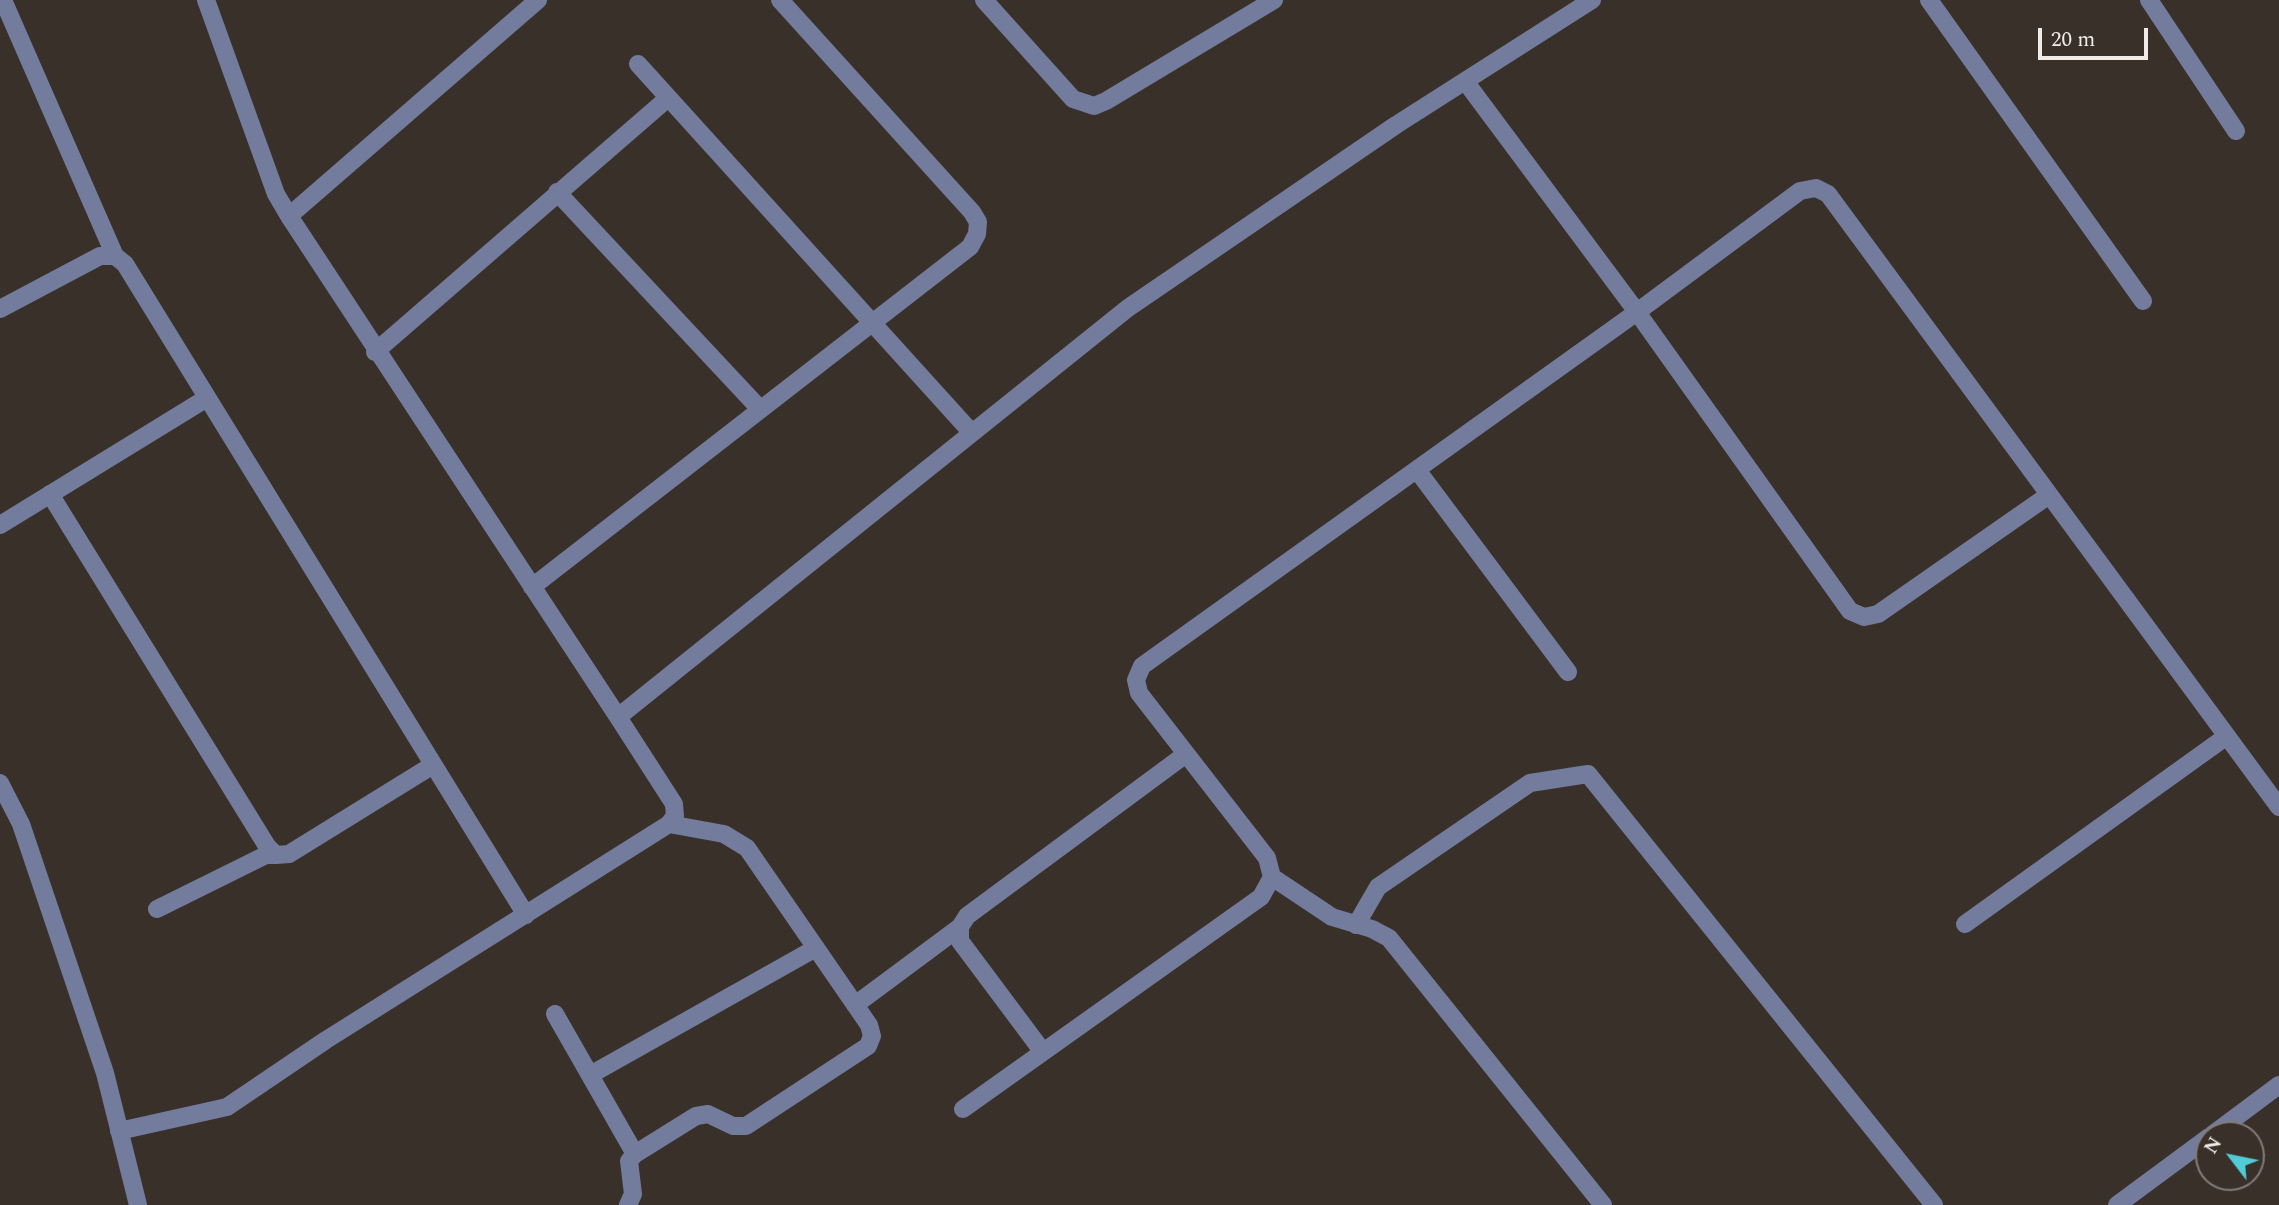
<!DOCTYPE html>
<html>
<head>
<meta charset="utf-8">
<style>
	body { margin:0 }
	#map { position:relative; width:2279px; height:1205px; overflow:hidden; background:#39302a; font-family:Spectral,serif }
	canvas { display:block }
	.north { position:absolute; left:2195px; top:1121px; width:70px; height:70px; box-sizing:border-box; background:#39302a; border:2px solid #837b76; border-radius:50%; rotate:302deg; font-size:19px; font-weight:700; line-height:28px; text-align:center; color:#f1ebe7 }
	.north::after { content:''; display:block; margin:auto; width:24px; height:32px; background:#52cbd8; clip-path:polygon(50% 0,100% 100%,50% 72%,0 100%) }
	.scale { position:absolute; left:2038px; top:28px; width:110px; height:32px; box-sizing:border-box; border:4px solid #f1ebe7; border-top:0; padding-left:9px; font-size:21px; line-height:24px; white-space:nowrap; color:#f1ebe7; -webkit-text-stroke:5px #39302a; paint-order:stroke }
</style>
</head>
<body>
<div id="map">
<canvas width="2279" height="1205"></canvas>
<div class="north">N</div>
<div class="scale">20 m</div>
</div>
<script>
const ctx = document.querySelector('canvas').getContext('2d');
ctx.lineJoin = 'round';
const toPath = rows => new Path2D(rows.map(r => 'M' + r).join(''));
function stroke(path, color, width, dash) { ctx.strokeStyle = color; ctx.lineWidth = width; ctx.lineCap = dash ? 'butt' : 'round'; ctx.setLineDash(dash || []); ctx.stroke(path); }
stroke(toPath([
	[3,0,115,256],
	[984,0,1073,99,1094,106,1106,101,1274,0],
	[1929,0,2143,301],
	[2149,0,2236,131],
	[638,64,972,433],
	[1465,81,1637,312,1850,611,1864,617,1878,614,2049,495],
	[557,192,760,409],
	[289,216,538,0],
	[0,309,100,256,115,256,125,264,526,915],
	[375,352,668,98],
	[1417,470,1568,672],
	[50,494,267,846,276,855,289,854,433,765],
	[0,525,207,398],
	[532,587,970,247,977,234,978,222,972,212,780,0],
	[618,717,1128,308,1396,125,1592,0],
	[0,783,21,824,105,1073,138,1205],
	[1272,877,1332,917,1372,929,1389,938,1603,1205],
	[157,909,266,855,276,855],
	[1965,924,2227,736],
	[1356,925,1378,887,1530,783,1588,774,1934,1205],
	[855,1005,960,927],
	[555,1014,635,1154],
	[1043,1052,960,941,960,927,967,916,1186,754],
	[590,1075,816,948],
	[963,1109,1261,897,1272,877,1267,858,1139,693,1136,680,1142,666,1637,312,1800,191,1816,188,1828,194,2279,807],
	[119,1131,227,1107,326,1040,669,824,675,816,674,804,618,717,289,216,276,194,206,0],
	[2212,1135,2279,1085],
	[628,1205,633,1194,629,1161,635,1154,696,1116,708,1114,733,1126,746,1126,868,1046,872,1036,869,1025,747,848,724,834,669,824],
	[2117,1205,2209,1137]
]), '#737c9d', 18);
</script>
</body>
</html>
